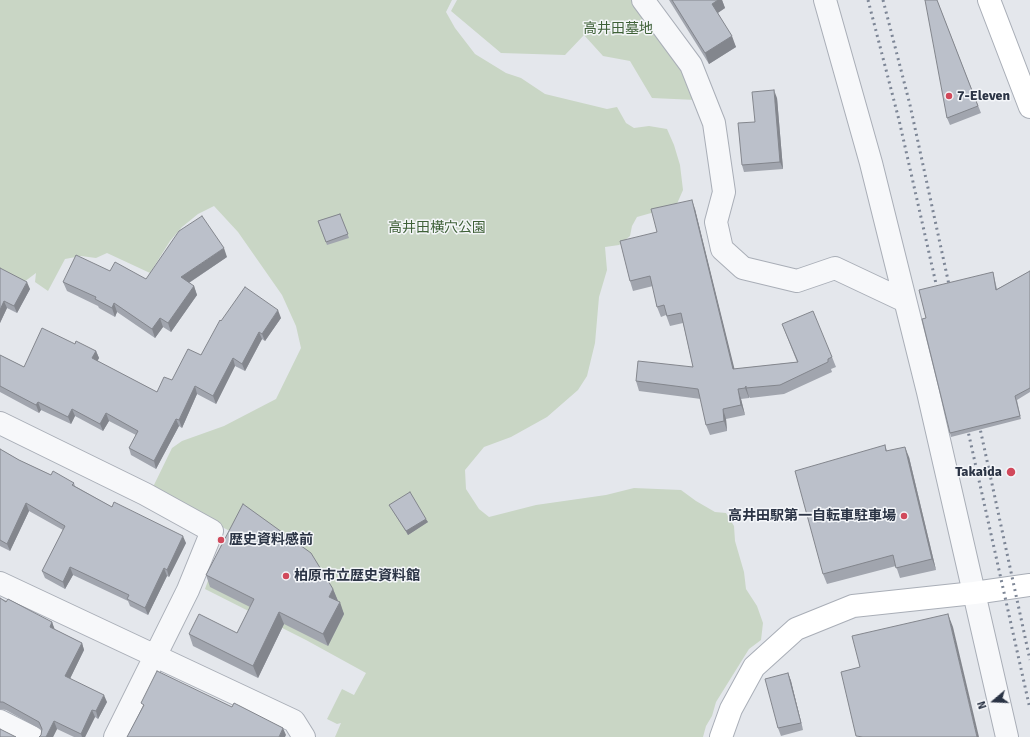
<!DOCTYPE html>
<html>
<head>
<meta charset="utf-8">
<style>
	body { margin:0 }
	#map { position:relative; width:1030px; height:737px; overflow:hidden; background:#e4e7ec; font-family:Signika,sans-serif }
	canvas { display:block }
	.north { position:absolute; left:974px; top:681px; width:40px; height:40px; -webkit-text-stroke:3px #f4f6f9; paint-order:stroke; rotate:251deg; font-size:11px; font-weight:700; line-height:16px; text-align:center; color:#2b3445 }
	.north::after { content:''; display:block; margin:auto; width:14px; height:18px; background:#2b3445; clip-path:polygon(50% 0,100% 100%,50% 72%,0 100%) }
</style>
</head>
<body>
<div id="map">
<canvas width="1030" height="737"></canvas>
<div class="north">N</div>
</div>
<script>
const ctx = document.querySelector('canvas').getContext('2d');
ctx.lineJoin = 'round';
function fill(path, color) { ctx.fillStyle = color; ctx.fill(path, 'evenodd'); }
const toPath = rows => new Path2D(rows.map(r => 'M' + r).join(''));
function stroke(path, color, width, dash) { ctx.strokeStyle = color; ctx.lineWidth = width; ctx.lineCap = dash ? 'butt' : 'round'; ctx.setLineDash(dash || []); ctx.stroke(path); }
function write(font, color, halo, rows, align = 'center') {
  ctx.font = font + ' Signika,"Noto Sans JP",sans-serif'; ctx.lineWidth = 3; ctx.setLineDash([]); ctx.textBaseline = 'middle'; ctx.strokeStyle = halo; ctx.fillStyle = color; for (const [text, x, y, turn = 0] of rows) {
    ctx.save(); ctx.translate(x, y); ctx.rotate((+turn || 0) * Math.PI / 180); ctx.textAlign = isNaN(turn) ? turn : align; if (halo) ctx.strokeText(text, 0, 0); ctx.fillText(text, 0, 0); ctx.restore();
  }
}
fill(toPath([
	[0,0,452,0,446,12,455,28,475,54,506,73,521,78,545,94,607,109,617,107,626,123,634,128,649,126,667,129,674,145,680,165,683,190,676,206,637,217,632,226,630,236,619,245,605,247,607,270,599,297,595,343,587,376,578,390,547,417,511,437,484,447,465,470,466,489,479,509,489,517,536,505,606,495,634,488,681,490,696,501,715,512,726,513,734,526,735,541,744,572,746,589,757,606,763,623,761,640,749,649,716,702,712,716,706,726,703,737,335,737,341,723,337,724,327,719,342,689,354,695,366,673,306,640,205,589,221,545,230,531,188,510,153,487,172,448,182,441,224,426,276,399,301,348,296,326,282,295,238,232,214,206,198,214,182,227,170,241,150,273,107,253,96,258,81,256,65,259,48,291,35,282,36,273,20,285,0,288],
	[457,0,632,0,686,65,696,100,652,98,630,61,603,56,584,35,565,55,501,53,451,11]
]), '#c9d6c5');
const street = toPath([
	[643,0,691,65,714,123,724,192,716,222,722,249,743,268,797,281,835,268,905,301],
	[825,0,871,163,928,392,1007,737],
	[0,423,145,494,212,531,188,590,115,737],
	[0,583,294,721,304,737],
	[0,721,32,737]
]);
const secondary = toPath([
	[989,0,1030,107],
	[721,737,731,709,754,667,796,629,853,606,974,593,1030,585]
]);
stroke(street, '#a9aeb7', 24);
stroke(secondary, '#a9aeb7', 24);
stroke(street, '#f7f8fa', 22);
stroke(secondary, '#fff', 22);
stroke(toPath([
	[868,0,899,120,939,297],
	[883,0,910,105,951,294],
	[978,419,1030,660],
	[966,422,1030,709]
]), '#7d8696', 3, [2, 4]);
fill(toPath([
	[669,0,722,0,725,8,718,13,736,47,709,64],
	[937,0,981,113,950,125,947,118],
	[777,98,783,169,744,172,742,165,755,122],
	[695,209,734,369,797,362,782,324,832,357,836,367,831,369,832,372,784,394,750,398,749,397,749,398,741,399,745,415,726,419,727,431,710,435,706,425,701,399,639,391,636,381,693,367,683,323,670,326,666,315,661,317,657,307,653,286,633,291,630,281,657,232],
	[340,214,349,238,327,245,318,221],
	[227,257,189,283,194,286,197,295,171,332,163,327,155,338,117,312,115,317,99,308,98,306,67,291,63,282,110,271,146,279],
	[0,268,30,289,17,313,7,308,0,323],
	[1030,271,1030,392,1017,400,1021,419,951,437,950,433,926,318,993,272,997,289],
	[281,318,265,341,262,339,245,371,235,366,216,404,197,394,182,428,179,426,156,469,131,455,129,448,136,435,109,421,103,431,75,416,71,424,41,410,39,413,0,392,0,355,24,367,75,344,96,351,99,358,97,361,157,392,172,380,201,355,221,321],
	[885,445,887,451,909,457,936,570,900,578,896,566,827,584,823,574],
	[0,449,19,460,51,475,74,483,75,486,112,507,186,543,169,577,167,576,148,615,130,606,128,601,73,575,65,589,45,578,42,571,63,530,29,511,10,551,0,546],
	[389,505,428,522,408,535,391,508],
	[206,575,333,589,338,601,344,614,328,646,284,624,258,678,193,646,189,634,237,633,250,607,210,587],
	[0,598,52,622,54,629,82,643,84,650,70,678,107,702,98,719,95,717,85,737,74,737,57,729,53,737,39,737,41,735,42,730,6,710,0,709],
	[788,673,791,681,803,730,781,736,778,728]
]), '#a1a5ae');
fill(toPath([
	[718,0,722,0,725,8,716,14,712,4],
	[732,36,736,47,709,64,705,53],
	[774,90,777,98,783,169,780,162],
	[692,200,695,209,737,379,733,369],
	[224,248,227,257,184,286,181,277],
	[27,282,30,289,17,313,14,306],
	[194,286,197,295,171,332,168,323],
	[4,301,7,308,0,323,0,310],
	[114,303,117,312,115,317,112,308],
	[278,310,281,318,265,341,262,334],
	[160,318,163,327,155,338,152,329],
	[259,332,262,339,245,371,242,364],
	[96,351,99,358,95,366,92,358],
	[233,358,235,366,216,404,213,396],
	[195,386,197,394,182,428,179,420],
	[746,386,749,397,749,398,745,388],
	[738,389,741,399,745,415,741,405],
	[38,402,41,410,39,413,36,405],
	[72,409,75,416,71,424,68,417],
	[723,409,726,419,727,431,724,421],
	[106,413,109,421,103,431,100,424],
	[176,419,179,426,156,469,154,461],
	[905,447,909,457,936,570,932,559],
	[26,503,29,511,10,551,7,544],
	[426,519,428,522,408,535,406,531],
	[183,536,186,543,169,577,167,570],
	[70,567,73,575,65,589,63,582],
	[164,568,167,576,148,615,145,608],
	[333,589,338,601,329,597],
	[340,602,344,614,328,646,323,634],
	[279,612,284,624,258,678,253,666],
	[948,614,953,627,979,737,977,737],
	[52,622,55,630,50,627],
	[82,643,84,650,68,683,65,676],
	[788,673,791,681,803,730,801,723],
	[104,695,107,702,98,719,96,711],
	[92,710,95,717,85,737,82,737,81,734],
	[54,721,57,729,53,737,46,737],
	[283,728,286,735,285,737,279,737]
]), '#83868d');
const building = toPath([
	[672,0,718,0,712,4,732,36,705,53,672,0],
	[925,0,937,0,978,106,947,118,925,0],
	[774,90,780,162,742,165,738,123,755,122,752,92,774,90],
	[692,200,733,369,798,362,782,324,813,311,832,357,828,359,828,362,780,385,746,388,746,386,745,388,738,389,741,405,723,409,724,421,706,425,698,389,636,381,638,361,693,367,681,313,667,316,664,305,657,307,650,276,630,281,620,241,657,232,651,209,692,200],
	[340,214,348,234,326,242,318,221,340,214],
	[202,216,224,248,181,277,194,286,168,323,160,318,152,329,114,303,112,308,95,299,96,297,63,282,76,255,110,271,115,262,146,279,179,231,202,216],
	[0,268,27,282,14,306,4,301,0,310,0,268],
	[1030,271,1030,388,1015,396,1020,416,950,433,922,319,926,318,919,290,993,272,996,290,1030,271],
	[245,287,278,310,262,334,259,332,242,364,233,358,213,396,195,386,179,420,176,419,154,461,129,448,138,431,106,413,100,424,72,409,68,417,38,402,36,405,0,386,0,355,24,367,42,328,75,344,76,341,96,351,92,358,157,392,164,377,172,380,188,349,201,355,220,320,221,321,245,287],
	[885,445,886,451,905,447,932,559,896,568,893,555,823,574,795,471,885,445],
	[0,449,19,460,51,475,53,471,74,483,72,485,112,507,114,502,183,536,167,570,164,568,145,608,127,599,129,595,70,567,63,582,42,571,65,526,26,503,7,544,0,540,0,449],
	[410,492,426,519,406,531,389,505,410,492],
	[243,504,311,553,333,589,329,597,340,602,323,634,279,612,253,666,189,634,199,614,237,633,254,599,206,575,243,504],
	[0,598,6,602,8,599,52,622,50,627,82,643,65,676,104,695,96,711,92,710,81,734,54,721,46,737,39,737,41,735,42,729,39,722,3,702,0,702,0,598],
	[948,614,977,737,863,737,856,736,841,672,860,667,852,636,948,614],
	[157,671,232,707,234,703,283,728,279,737,127,737,144,705,141,703,157,671],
	[788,673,801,723,778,728,765,679,788,673],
	[0,729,16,737,0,737,0,729]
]);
fill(building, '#bbc0ca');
stroke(building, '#83868d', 1);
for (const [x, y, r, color] of [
	[949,96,4,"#d1495b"],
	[1011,472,5,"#d1495b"],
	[904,516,4,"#d1495b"],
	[221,540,4,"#d1495b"],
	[286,576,4,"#d1495b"]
]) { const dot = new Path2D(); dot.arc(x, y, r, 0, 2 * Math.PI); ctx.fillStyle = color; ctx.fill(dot); stroke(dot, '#f4f6f9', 1.5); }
write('14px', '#3f6138', '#f4f6f9', [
	["高井田墓地",618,29],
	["高井田横穴公園",437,228]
]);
write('bold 14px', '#2b3445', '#f4f6f9', [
	["7-Eleven",957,96],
	["Takaida",1002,472,"right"],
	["高井田駅第一自転車駐車場",896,516,"right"],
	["歴史資料感前",229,540],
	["柏原市立歴史資料館",294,576]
], 'left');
</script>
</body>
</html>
